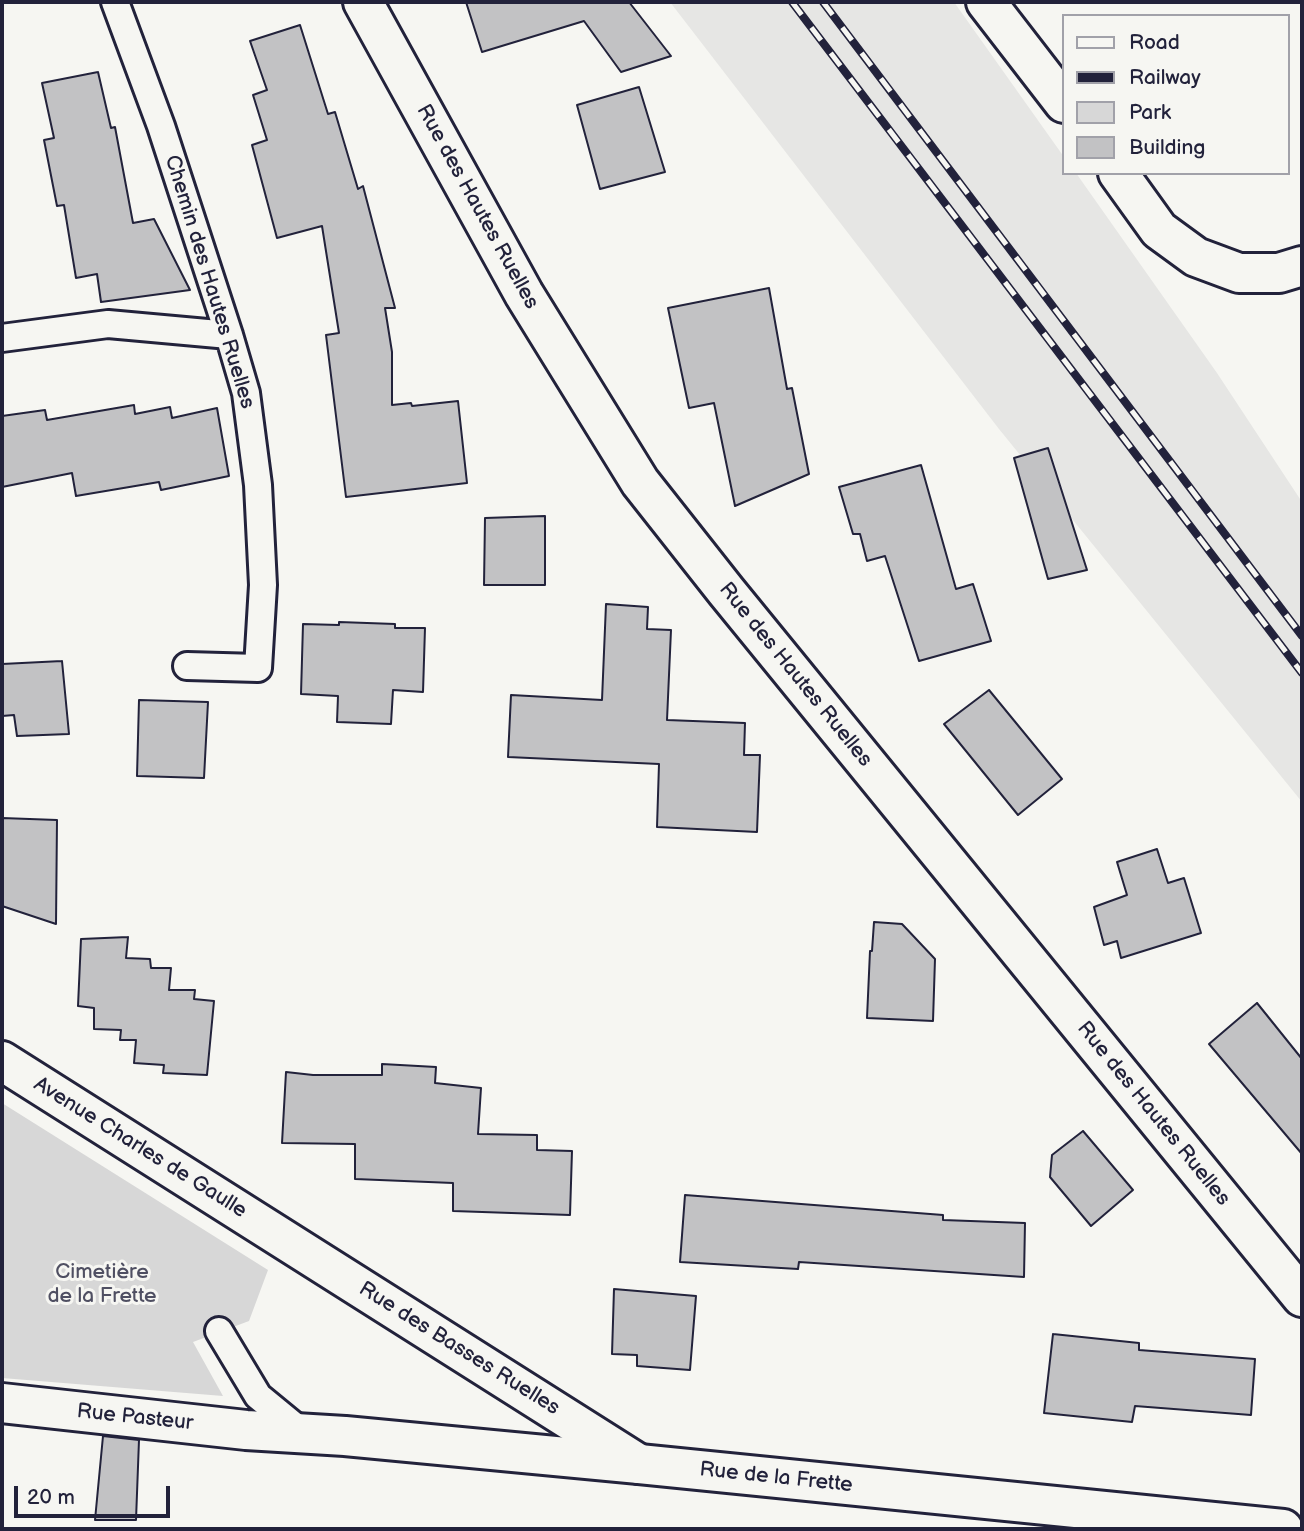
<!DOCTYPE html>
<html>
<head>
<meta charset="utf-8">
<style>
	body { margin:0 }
	#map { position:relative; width:1304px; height:1531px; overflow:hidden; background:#f6f6f2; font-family:"Balsamiq Sans",sans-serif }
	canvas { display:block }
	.frame { position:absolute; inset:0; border:4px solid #22223b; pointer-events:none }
	.legend { position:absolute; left:1062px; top:14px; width:228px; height:161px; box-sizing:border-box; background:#f6f6f2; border:2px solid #a1a1a9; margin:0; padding:9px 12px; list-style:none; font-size:21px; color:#22223b }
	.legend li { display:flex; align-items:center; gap:14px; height:35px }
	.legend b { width:35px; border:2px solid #a1a1a9 }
	.scale { position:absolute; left:14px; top:1486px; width:156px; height:32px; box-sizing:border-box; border:4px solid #22223b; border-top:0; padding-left:9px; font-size:21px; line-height:24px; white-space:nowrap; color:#22223b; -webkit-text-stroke:5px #f6f6f2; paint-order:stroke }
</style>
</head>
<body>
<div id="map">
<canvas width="1304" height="1531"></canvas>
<div class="frame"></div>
<ul class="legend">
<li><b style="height:9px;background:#f6f6f2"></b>Road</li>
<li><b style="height:9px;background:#22223b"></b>Railway</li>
<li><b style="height:19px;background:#d7d7d7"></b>Park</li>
<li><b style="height:19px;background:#c2c2c4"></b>Building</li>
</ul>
<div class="scale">20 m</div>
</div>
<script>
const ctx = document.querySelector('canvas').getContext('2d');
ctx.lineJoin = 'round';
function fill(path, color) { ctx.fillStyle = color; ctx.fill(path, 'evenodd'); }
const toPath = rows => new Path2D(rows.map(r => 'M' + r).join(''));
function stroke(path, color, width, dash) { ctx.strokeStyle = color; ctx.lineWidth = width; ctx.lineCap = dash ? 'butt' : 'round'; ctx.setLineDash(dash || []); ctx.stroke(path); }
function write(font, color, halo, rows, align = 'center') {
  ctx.font = font + ' "Balsamiq Sans",sans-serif'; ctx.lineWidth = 6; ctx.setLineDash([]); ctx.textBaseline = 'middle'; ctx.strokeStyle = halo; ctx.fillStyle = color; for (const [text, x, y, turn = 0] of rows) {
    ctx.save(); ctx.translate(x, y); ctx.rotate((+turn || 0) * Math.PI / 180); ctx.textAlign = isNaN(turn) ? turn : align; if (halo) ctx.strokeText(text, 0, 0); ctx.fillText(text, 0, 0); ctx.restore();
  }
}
fill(toPath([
	[670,2,954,2,1064,157,1064,173,1076,173,1217,373,1302,502,1302,802,999,429]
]), '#e6e6e4');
fill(toPath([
	[2,1103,268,1270,249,1321,193,1342,223,1396,2,1378]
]), '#d7d7d7');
const building = toPath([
	[466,2,629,2,671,56,621,72,584,21,482,52,466,2],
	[300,25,328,114,335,112,358,189,363,186,395,308,385,308,392,352,392,405,411,403,412,406,458,401,467,483,346,497,326,335,339,333,322,226,277,238,252,145,267,140,253,95,267,90,250,41,300,25],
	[98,72,111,128,115,127,133,223,154,219,190,290,101,302,97,274,76,278,64,205,57,206,44,140,54,138,42,83,98,72],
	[639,87,665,172,600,189,577,105,639,87],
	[769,288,787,389,792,388,809,474,735,506,714,403,689,408,668,308,769,288],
	[134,405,135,414,170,407,172,418,217,408,229,476,161,490,159,482,76,496,72,473,2,487,2,416,45,410,47,420,134,405],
	[1048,448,1087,570,1048,579,1014,458,1048,448],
	[921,465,956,589,973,584,991,641,919,661,885,556,867,561,860,534,853,534,839,487,921,465],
	[545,516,545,585,484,585,485,518,545,516],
	[606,604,648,607,647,629,671,630,667,720,745,723,744,755,760,755,757,832,657,827,659,764,508,757,511,695,602,700,606,604],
	[339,622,395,624,395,628,425,628,423,692,393,690,391,724,337,722,338,696,301,694,303,624,339,625,339,622],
	[62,661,69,734,17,736,14,715,2,716,2,664,62,661],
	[989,690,1062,779,1018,815,944,724,989,690],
	[139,700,208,702,204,778,137,776,139,700],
	[2,818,57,820,56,924,2,906,2,818],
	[1157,849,1168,883,1184,878,1201,933,1121,958,1117,941,1104,945,1094,907,1127,895,1117,862,1157,849],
	[874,922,902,924,935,959,933,1021,867,1018,870,951,872,951,874,922],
	[128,937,126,958,150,959,151,968,171,968,169,990,195,990,194,999,214,1001,207,1075,163,1073,164,1065,134,1063,136,1040,120,1040,121,1030,94,1029,94,1008,78,1006,81,939,128,937],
	[1257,1003,1302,1059,1302,1154,1209,1044,1257,1003],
	[382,1064,436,1067,435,1083,481,1088,478,1134,537,1135,537,1150,572,1151,570,1215,453,1211,453,1183,355,1179,355,1144,282,1143,286,1072,313,1075,382,1075,382,1064],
	[1083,1131,1133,1190,1091,1226,1050,1177,1052,1155,1083,1131],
	[685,1195,943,1215,943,1220,1025,1223,1024,1277,799,1262,798,1269,680,1262,685,1195],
	[614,1289,696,1296,690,1370,637,1366,637,1355,612,1354,614,1289],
	[1053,1334,1139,1343,1139,1350,1255,1359,1251,1415,1135,1406,1132,1422,1044,1413,1053,1334],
	[103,1436,139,1440,136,1520,95,1520,103,1436]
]);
fill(building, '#c2c2c4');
stroke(building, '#22223b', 2);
const service = toPath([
	[115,2,161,126,229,335,246,393,258,485,263,585,258,668,187,666],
	[2,338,108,324,229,335],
	[219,1331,258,1396,303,1433]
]);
const minor = toPath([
	[363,2,524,294,640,482,726,591,1302,1297],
	[986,2,1064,103],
	[1118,173,1159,230,1196,257,1239,273,1279,273,1302,266],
	[2,1061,639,1464]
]);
const tertiary = toPath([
	[2,1403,246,1430,345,1436,639,1464,1283,1529]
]);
stroke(service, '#22223b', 32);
stroke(minor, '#22223b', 44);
stroke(tertiary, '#22223b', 44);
stroke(service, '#f6f6f2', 26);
stroke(minor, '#f6f6f2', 38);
stroke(tertiary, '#f6f6f2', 38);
const rail = toPath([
	[792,2,1302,673],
	[823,2,1302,636]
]);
stroke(rail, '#22223b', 8);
stroke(rail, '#f6f6f2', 5, [16]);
write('21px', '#22223b', '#f6f6f2', [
	["Rue des Hautes Ruelles",477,207,61],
	["Chemin des Hautes Ruelles",209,282,73],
	["Rue des Hautes Ruelles",795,675,51],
	["Rue des Hautes Ruelles",1153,1114,51],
	["Avenue Charles de Gaulle",140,1148,32],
	["Rue des Basses Ruelles",459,1349,32],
	["Rue Pasteur",135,1418,6],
	["Rue de la Frette",776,1478,6]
]);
write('21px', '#4f4f62', '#f6f6f2', [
	["Cimetière",102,1273],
	["de la Frette",102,1297]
]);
</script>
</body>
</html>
